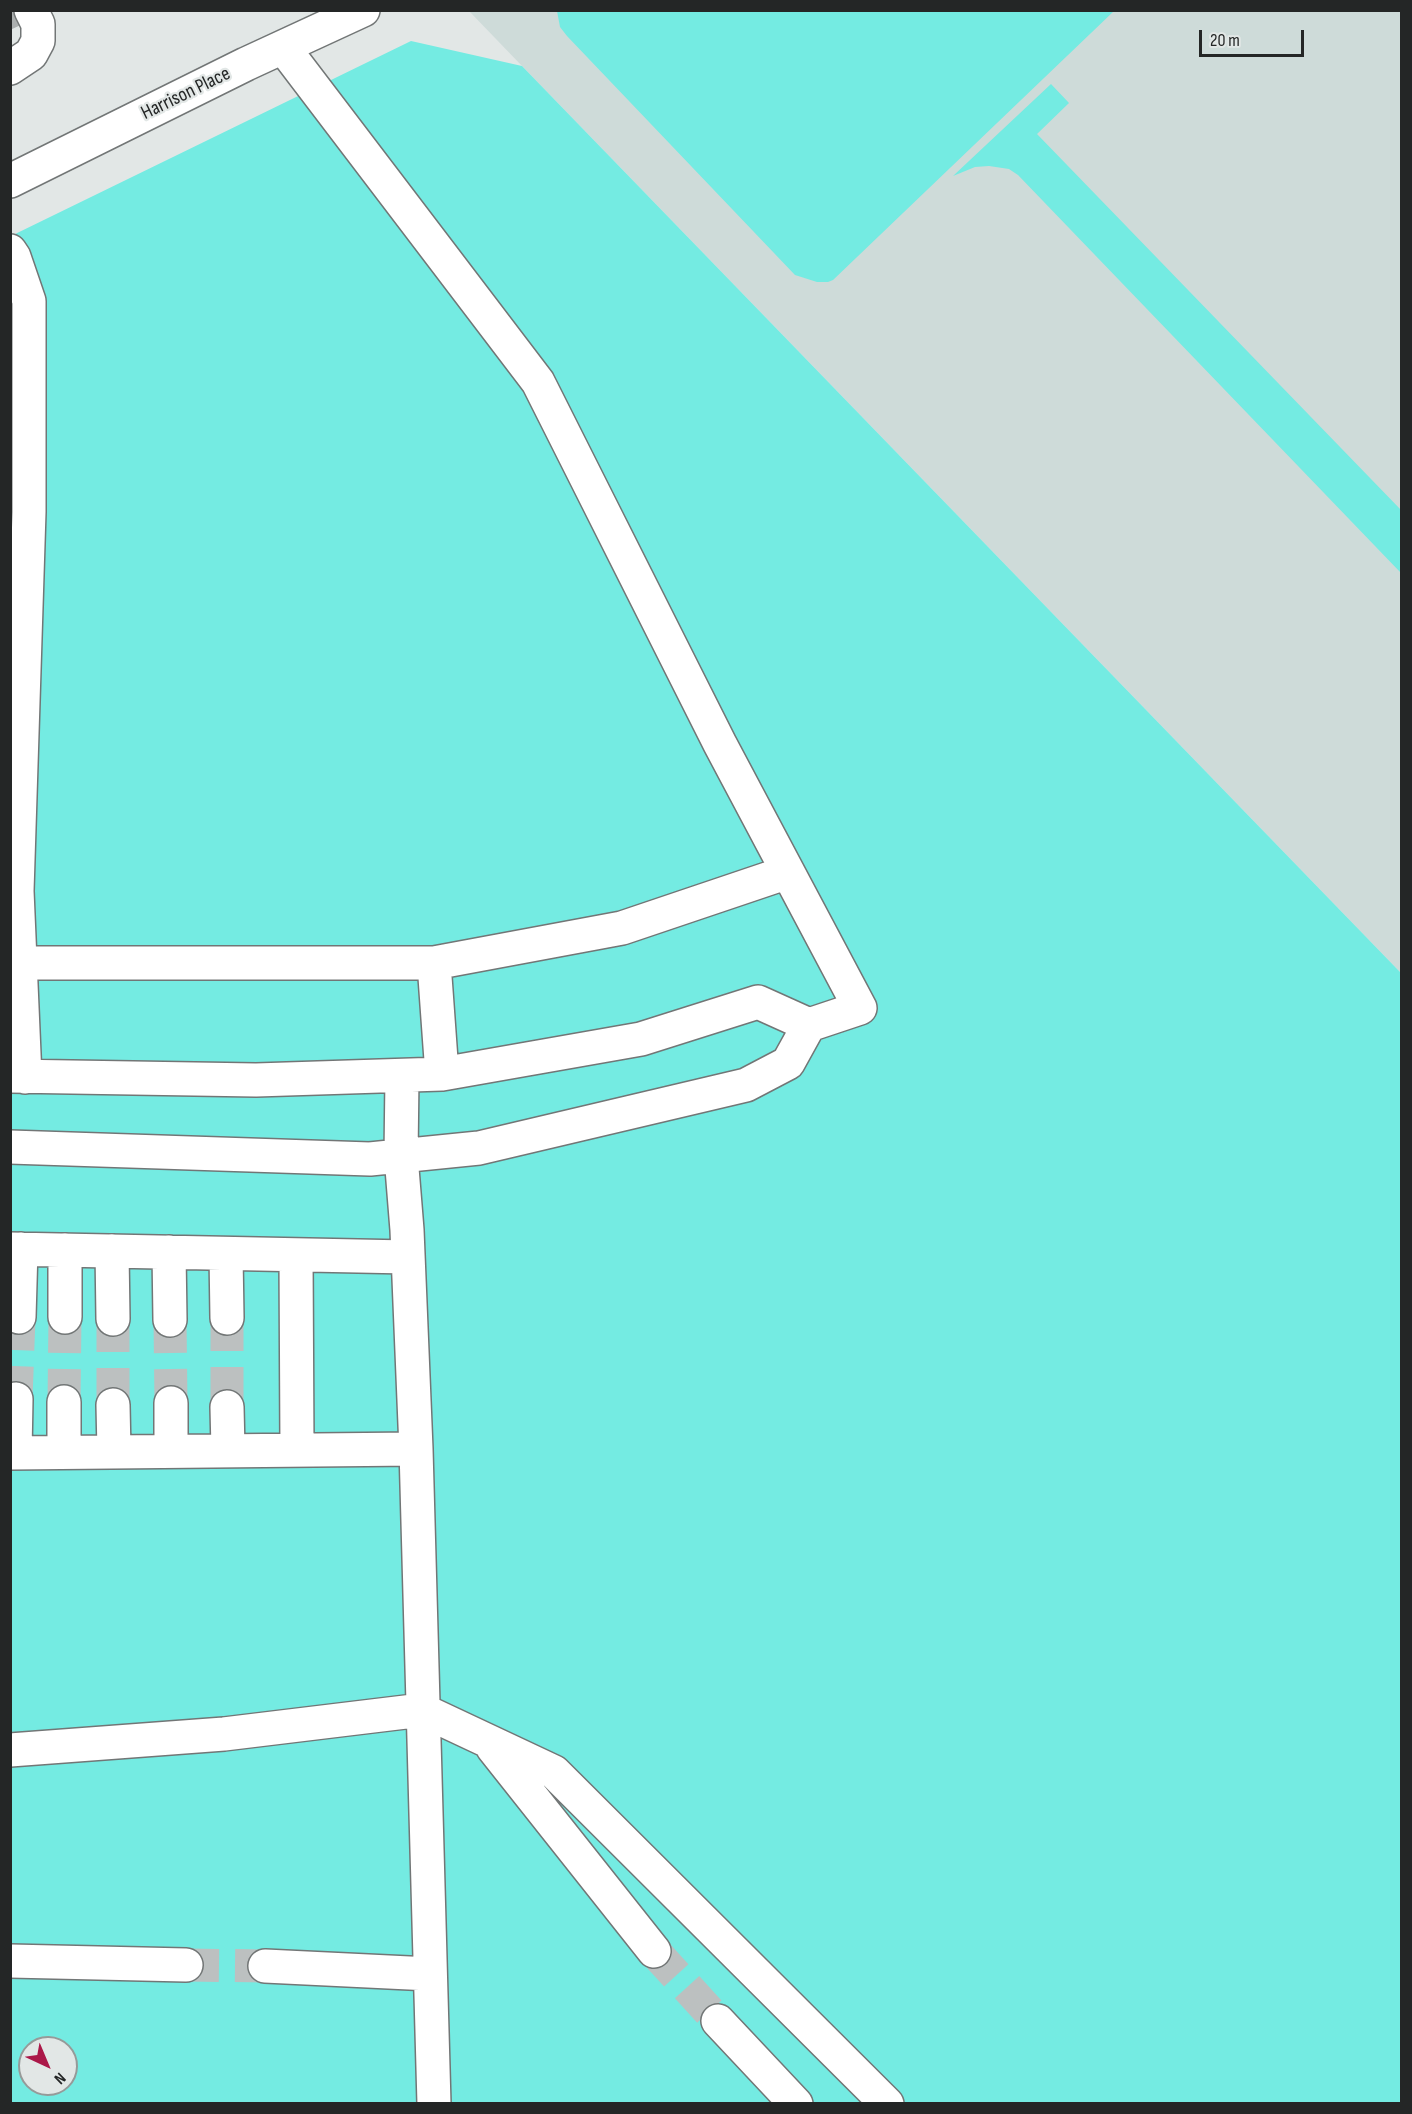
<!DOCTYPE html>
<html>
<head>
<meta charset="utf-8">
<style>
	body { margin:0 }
	#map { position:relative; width:1412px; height:2114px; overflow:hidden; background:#e2e7e6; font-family:"Sofia Sans Condensed",sans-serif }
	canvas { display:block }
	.frame { position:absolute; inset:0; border:12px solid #242626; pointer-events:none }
	.north { position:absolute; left:18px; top:2036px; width:60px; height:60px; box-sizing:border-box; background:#e2e7e6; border:2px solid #969a99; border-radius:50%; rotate:136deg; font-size:16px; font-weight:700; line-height:24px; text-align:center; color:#242626 }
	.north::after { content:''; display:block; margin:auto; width:21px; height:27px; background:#ab1849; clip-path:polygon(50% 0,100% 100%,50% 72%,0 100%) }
	.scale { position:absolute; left:1199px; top:30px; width:105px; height:27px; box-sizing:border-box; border:3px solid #242626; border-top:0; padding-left:8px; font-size:18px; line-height:21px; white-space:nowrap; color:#242626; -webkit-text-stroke:4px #e2e7e6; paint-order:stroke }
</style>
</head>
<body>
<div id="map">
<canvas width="1412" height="2114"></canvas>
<div class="frame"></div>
<div class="north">N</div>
<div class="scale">20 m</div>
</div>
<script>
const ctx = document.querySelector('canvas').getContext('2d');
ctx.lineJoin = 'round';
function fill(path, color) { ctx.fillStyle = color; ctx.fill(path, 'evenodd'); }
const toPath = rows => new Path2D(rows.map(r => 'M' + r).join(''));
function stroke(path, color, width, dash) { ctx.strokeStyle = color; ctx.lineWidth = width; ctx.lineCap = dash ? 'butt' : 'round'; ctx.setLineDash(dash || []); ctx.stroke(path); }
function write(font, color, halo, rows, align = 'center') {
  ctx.font = font + ' "Sofia Sans Condensed",sans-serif'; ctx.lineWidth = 4.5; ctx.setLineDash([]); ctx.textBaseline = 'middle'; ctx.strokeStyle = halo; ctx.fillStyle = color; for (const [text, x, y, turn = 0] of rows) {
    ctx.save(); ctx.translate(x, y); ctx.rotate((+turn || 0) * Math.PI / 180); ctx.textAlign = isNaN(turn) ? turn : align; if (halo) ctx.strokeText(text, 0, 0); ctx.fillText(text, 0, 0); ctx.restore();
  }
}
fill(toPath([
	[469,11,1401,11,1401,973,522,66]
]), '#cedbd9');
fill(toPath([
	[557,11,557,10,1114,11,833,280,828,282,817,282,795,275,567,36,560,27],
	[411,41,522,66,1401,973,1401,2103,11,2104,11,236],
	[30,2048,66,2048,66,2084,30,2084],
	[1051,84,1069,103,1037,134,1401,510,1401,573,1018,175,1009,169,989,166,975,167,953,176]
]), '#74ebe2');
fill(toPath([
	[10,10,19,10,25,23,10,30]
]), '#abafaf');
stroke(toPath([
	[227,1318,227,1407],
	[113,1319,113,1405],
	[170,1320,171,1403],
	[16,1399,19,1317],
	[64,1402,65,1317],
	[654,1951,718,2021],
	[186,1965,265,1966]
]), '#bcc0c0', 33, [33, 16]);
const minor = toPath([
	[10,68,31,54,38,41,38,24,31,10],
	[10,181,246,64,363,10],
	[10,251,14,257,29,301,29,512,17,891,25,1077],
	[10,963,434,963,622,928,788,872],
	[434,963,442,1074],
	[10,1076,256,1080,442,1074,641,1039,758,1002,809,1025],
	[10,1147,370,1159,479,1148,746,1085,788,1063,809,1025,860,1008,720,744,538,382,283,47],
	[10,1249,408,1257],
	[112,1251,113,1319],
	[169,1252,170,1320],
	[226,1254,227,1318],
	[296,1255,297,1450],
	[19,1317,21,1249],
	[65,1317,65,1250],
	[171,1403,171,1451],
	[113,1405,114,1452],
	[227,1407,228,1450],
	[416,1449,434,2104],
	[64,1452,64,1402],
	[10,1453,416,1449,407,1230,401,1156,402,1077],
	[15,1453,16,1399],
	[493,1748,654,1951],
	[10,1750,224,1734,422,1710,554,1772,887,2104],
	[10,1961,186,1965],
	[265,1966,430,1974],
	[718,2021,796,2104]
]);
stroke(minor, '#727676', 36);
stroke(minor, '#fff', 33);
write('20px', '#242626', '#e2e7e6', [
	["Harrison Place",186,94,-26]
]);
</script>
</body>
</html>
